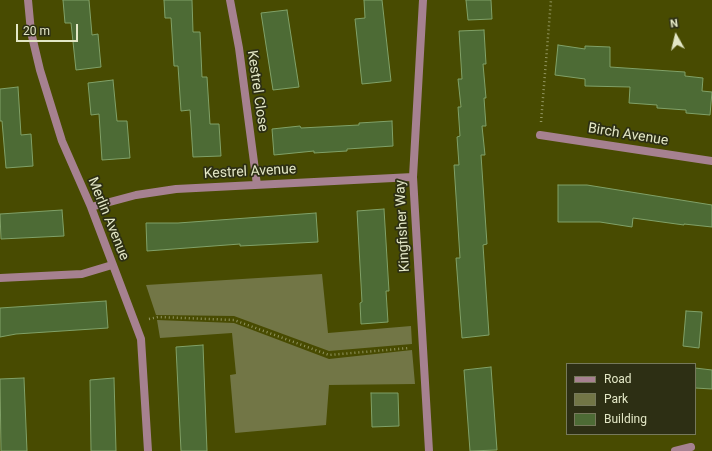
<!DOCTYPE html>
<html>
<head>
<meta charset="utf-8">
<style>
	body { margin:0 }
	#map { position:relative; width:712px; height:451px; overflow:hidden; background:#484b01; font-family:Roboto,sans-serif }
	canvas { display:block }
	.legend { position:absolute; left:566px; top:363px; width:130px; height:72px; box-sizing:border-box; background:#2d2f14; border:1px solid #76795b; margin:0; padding:5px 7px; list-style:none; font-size:12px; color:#e3e7c6 }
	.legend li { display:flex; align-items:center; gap:8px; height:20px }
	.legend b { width:20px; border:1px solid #76795b }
	.north { position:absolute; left:656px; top:16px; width:40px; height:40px; -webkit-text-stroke:3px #2d2f14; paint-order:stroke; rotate:352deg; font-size:11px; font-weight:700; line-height:16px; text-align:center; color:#e3e7c6 }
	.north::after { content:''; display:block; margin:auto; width:14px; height:18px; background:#e3e7c6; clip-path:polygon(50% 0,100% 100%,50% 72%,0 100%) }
	.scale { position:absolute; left:16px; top:24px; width:62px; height:18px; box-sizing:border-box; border:2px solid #e3e7c6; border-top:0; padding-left:5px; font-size:12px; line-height:14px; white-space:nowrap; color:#e3e7c6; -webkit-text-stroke:3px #2d2f14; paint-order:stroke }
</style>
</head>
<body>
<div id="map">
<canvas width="712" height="451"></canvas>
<ul class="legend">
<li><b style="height:5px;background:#a68190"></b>Road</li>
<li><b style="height:11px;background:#727646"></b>Park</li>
<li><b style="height:11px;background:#4d6b35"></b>Building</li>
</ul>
<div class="north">N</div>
<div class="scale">20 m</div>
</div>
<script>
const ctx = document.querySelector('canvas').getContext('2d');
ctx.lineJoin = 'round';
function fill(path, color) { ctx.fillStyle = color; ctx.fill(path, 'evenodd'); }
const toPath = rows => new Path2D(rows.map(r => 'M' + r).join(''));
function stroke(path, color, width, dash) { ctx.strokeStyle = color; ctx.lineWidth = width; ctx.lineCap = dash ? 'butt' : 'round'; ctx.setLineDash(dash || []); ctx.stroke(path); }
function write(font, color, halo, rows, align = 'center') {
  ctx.font = font + ' Roboto,sans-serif'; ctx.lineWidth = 3.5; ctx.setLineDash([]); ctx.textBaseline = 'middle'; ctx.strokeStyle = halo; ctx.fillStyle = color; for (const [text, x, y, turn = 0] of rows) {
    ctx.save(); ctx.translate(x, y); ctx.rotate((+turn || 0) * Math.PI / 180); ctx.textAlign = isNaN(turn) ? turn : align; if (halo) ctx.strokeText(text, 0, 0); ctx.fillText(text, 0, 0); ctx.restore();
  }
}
fill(toPath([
	[322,274,328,333,411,326,412,344,329,351,234,316,156,315,146,285],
	[157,320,234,323,329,359,412,350,415,384,329,385,326,425,235,433,230,375,236,374,232,333,160,338]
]), '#727646');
const building = toPath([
	[63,0,89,0,92,35,98,34,101,67,76,70,71,23,65,23,63,0],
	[164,0,192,0,193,32,200,32,202,77,207,77,210,124,219,124,221,156,193,157,190,110,181,111,178,66,174,66,171,18,165,18,164,0],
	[364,0,382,0,391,81,362,84,355,19,365,18,364,0],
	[466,0,491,0,492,19,468,20,466,0],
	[287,10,299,87,273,90,261,13,287,10],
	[484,30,486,64,483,64,486,98,484,98,486,126,482,126,485,155,481,155,487,244,483,245,489,335,462,338,456,258,460,258,454,165,459,165,457,137,460,136,458,107,461,107,458,79,462,79,459,31,484,30],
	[558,45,585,49,585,46,610,47,610,67,685,72,685,76,703,78,702,91,712,92,710,115,686,113,686,110,657,108,657,105,629,103,630,87,585,86,585,79,555,75,558,45],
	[113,80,117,121,127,121,130,158,102,160,99,114,91,115,88,83,113,80],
	[18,87,21,135,31,134,33,166,6,168,2,121,0,121,0,89,18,87],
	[392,121,393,146,347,149,347,151,314,153,314,151,274,155,272,129,300,126,301,128,359,125,359,123,392,121],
	[558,185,587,185,712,205,712,227,684,224,684,225,633,218,632,227,600,222,558,222,558,185],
	[384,209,389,291,386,291,388,322,361,324,360,303,362,302,357,211,384,209],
	[62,210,64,236,1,239,0,214,62,210],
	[316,213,318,242,240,246,240,244,147,251,146,223,178,223,316,213],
	[106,301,108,328,16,334,0,337,0,308,106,301],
	[686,311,702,312,699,348,683,346,686,311],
	[203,345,207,451,181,451,176,347,203,345],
	[491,367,497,450,470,451,464,370,491,367],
	[695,368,712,370,712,389,695,388,695,368],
	[24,378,27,451,1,451,0,379,24,378],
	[114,378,116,451,91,451,90,380,114,378],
	[371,393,398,393,399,426,372,427,371,393]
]);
fill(building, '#4d6b35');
stroke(building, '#80a168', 1);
stroke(toPath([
	[541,122,551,0],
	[149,319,158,317,234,320,329,355,409,348]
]), '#929660', 2.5, [1, 3]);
stroke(toPath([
	[28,0,31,32,40,70,62,141,91,207,141,339,148,451],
	[230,0,239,48,257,185],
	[423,0,413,177,429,451],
	[540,135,712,161],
	[91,207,136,195,176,189,413,177],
	[0,278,82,274,112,265],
	[675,451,691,447]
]), '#a68190', 8);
write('14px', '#e3e7c6', '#2d2f14', [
	["Kestrel Close",257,91,82],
	["Birch Avenue",628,135,9],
	["Kestrel Avenue",250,172,-3],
	["Merlin Avenue",108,219,68],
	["Kingfisher Way",403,226,-93]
]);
</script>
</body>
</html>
